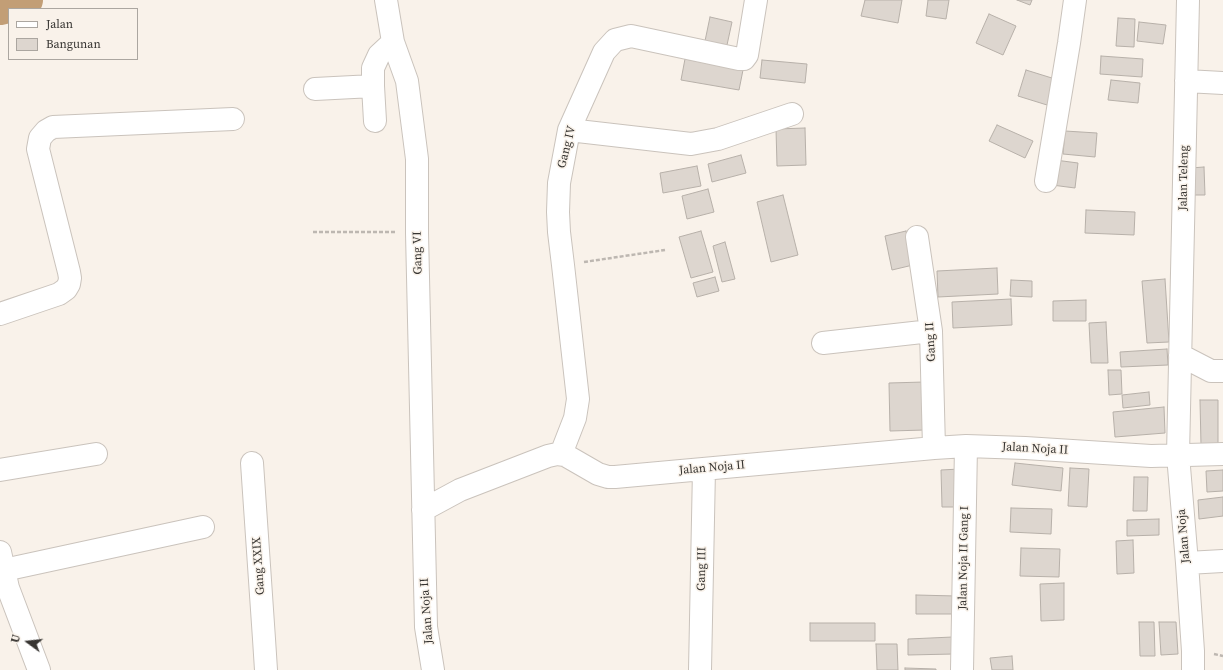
<!DOCTYPE html>
<html>
<head>
<meta charset="utf-8">
<style>
	body { margin:0 }
	#map { position:relative; width:1223px; height:670px; overflow:hidden; background:#f9f2ea; font-family:"Source Serif 4",serif }
	canvas { display:block }
	.legend { position:absolute; left:8px; top:8px; width:130px; height:52px; box-sizing:border-box; background:#f9f2ea; border:1px solid #aba6a0; margin:0; padding:5px 7px; list-style:none; font-size:12px; color:#363431 }
	.legend li { display:flex; align-items:center; gap:8px; height:20px }
	.legend b { width:20px; border:1px solid #aba6a0 }
	.north { position:absolute; left:8px; top:622px; width:40px; height:40px; -webkit-text-stroke:3px #f9f2ea; paint-order:stroke; rotate:285deg; font-size:11px; font-weight:700; line-height:16px; text-align:center; color:#363431 }
	.north::after { content:''; display:block; margin:auto; width:14px; height:18px; background:#363431; clip-path:polygon(50% 0,100% 100%,50% 72%,0 100%) }
</style>
</head>
<body>
<div id="map">
<canvas width="1223" height="670"></canvas>
<ul class="legend">
<li><b style="height:5px;background:#fff"></b>Jalan</li>
<li><b style="height:11px;background:#ddd6cf"></b>Bangunan</li>
</ul>
<div class="north">U</div>
</div>
<script>
const ctx = document.querySelector('canvas').getContext('2d');
ctx.lineJoin = 'round';
const toPath = rows => new Path2D(rows.map(r => 'M' + r).join(''));
function stroke(path, color, width, dash) { ctx.strokeStyle = color; ctx.lineWidth = width; ctx.lineCap = dash ? 'butt' : 'round'; ctx.setLineDash(dash || []); ctx.stroke(path); }
function fill(path, color) { ctx.fillStyle = color; ctx.fill(path, 'evenodd'); }
function write(font, color, halo, rows, align = 'center') {
  ctx.font = font + ' "Source Serif 4",serif'; ctx.lineWidth = 3; ctx.setLineDash([]); ctx.textBaseline = 'middle'; ctx.strokeStyle = halo; ctx.fillStyle = color; for (const [text, x, y, turn = 0] of rows) {
    ctx.save(); ctx.translate(x, y); ctx.rotate((+turn || 0) * Math.PI / 180); ctx.textAlign = isNaN(turn) ? turn : align; if (halo) ctx.strokeText(text, 0, 0); ctx.fillText(text, 0, 0); ctx.restore();
  }
}
stroke(toPath([
	[0,6,24,0]
]), '#c29e76', 38);
const building = toPath([
	[865,0,902,0,898,23,861,16,865,0],
	[928,0,949,0,946,19,926,16,928,0],
	[1017,0,1032,0,1030,5,1017,0],
	[989,14,1016,26,1003,55,976,43,989,14],
	[710,17,732,22,727,45,705,41,710,17],
	[1118,18,1135,19,1134,47,1116,46,1118,18],
	[1139,22,1166,25,1163,44,1137,41,1139,22],
	[1101,56,1143,59,1142,77,1100,74,1101,56],
	[685,59,743,70,739,90,681,80,685,59],
	[762,60,807,64,805,83,760,78,762,60],
	[1026,70,1055,79,1047,105,1018,96,1026,70],
	[1111,80,1140,83,1138,103,1108,100,1111,80],
	[997,125,1033,141,1025,158,989,141,997,125],
	[805,128,806,165,777,166,776,129,805,128],
	[1065,131,1097,133,1095,157,1063,154,1065,131],
	[741,155,746,173,712,182,708,164,741,155],
	[1055,160,1078,163,1075,188,1052,185,1055,160],
	[697,166,701,186,663,193,660,173,697,166],
	[1204,167,1205,195,1191,195,1190,168,1204,167],
	[708,189,714,212,687,219,682,196,708,189],
	[783,195,798,255,771,262,757,202,783,195],
	[1086,210,1135,212,1134,235,1085,233,1086,210],
	[701,231,713,272,691,278,679,237,701,231],
	[906,231,913,265,892,270,885,236,906,231],
	[725,242,735,279,722,282,713,246,725,242],
	[997,268,998,294,938,297,937,271,997,268],
	[715,277,719,291,697,297,693,283,715,277],
	[1165,279,1169,342,1147,343,1142,281,1165,279],
	[1011,280,1032,281,1032,297,1010,296,1011,280],
	[1011,299,1012,325,953,328,952,302,1011,299],
	[1086,300,1086,321,1053,321,1053,301,1086,300],
	[1106,322,1108,363,1091,363,1089,323,1106,322],
	[1167,349,1168,365,1121,367,1120,352,1167,349],
	[1108,370,1121,370,1122,394,1109,395,1108,370],
	[924,382,925,430,890,431,889,383,924,382],
	[1149,392,1150,405,1123,408,1122,395,1149,392],
	[1200,400,1218,400,1218,444,1201,445,1200,400],
	[1164,407,1165,433,1115,437,1113,412,1164,407],
	[1015,463,1063,468,1061,491,1012,485,1015,463],
	[1070,468,1089,469,1087,507,1068,506,1070,468],
	[960,469,960,507,942,507,941,470,960,469],
	[1223,470,1223,491,1207,492,1206,471,1223,470],
	[1134,477,1148,477,1147,511,1133,511,1134,477],
	[1223,497,1223,516,1199,519,1198,500,1223,497],
	[1011,508,1052,509,1051,534,1010,532,1011,508],
	[1159,519,1159,535,1127,536,1127,520,1159,519],
	[1133,540,1134,573,1117,574,1116,541,1133,540],
	[1021,548,1060,549,1059,577,1020,576,1021,548],
	[1064,583,1064,620,1041,621,1040,584,1064,583],
	[916,595,956,596,956,614,916,614,916,595],
	[1139,622,1154,622,1155,656,1140,656,1139,622],
	[1159,622,1176,622,1178,654,1161,655,1159,622],
	[810,623,875,623,875,641,810,641,810,623],
	[953,637,954,654,908,655,908,639,953,637],
	[876,644,897,644,898,670,877,670,876,644],
	[1012,656,1013,670,992,670,990,658,1012,656],
	[905,668,936,669,936,670,905,670,905,668]
]);
fill(building, '#ddd6cf');
stroke(building, '#b7b0a9', 1);
const minor = toPath([
	[386,0,393,42,407,81,417,159,417,233,426,627,433,670],
	[1188,0,1178,455,1187,563,1193,651,1193,670],
	[1186,81,1223,83],
	[315,89,373,86],
	[375,121,373,86,373,68,379,55,393,42],
	[569,130,691,144,718,139,792,114],
	[1046,181,1069,43,1075,0],
	[917,237,931,331,934,448],
	[0,314,59,294,66,289,69,284,70,278,69,272,38,149,40,138,46,131,53,127,233,119],
	[823,343,931,331],
	[1180,355,1211,371,1223,371],
	[561,454,575,418,578,399,563,265,559,232,558,212,559,183,569,130,604,52,615,40,631,36,739,59,744,59,747,55,756,0],
	[252,463,264,639,266,670],
	[0,470,96,454],
	[423,510,460,490,548,456,557,454,565,455,598,474,608,477,615,477,934,448,966,446,1025,448,1151,456,1223,454],
	[0,552,8,588,39,670],
	[1187,563,1223,561],
	[4,570,203,527],
	[700,670,704,469],
	[962,670,966,446]
]);
stroke(minor, '#cac3bc', 24);
stroke(toPath([
	[313,232,396,232],
	[584,262,665,250],
	[1214,654,1223,656]
]), '#bdb7b1', 2.5, [4, 2]);
stroke(minor, '#fff', 22);
write('12px', '#363431', '#f9f2ea', [
	["Gang IV",567,147,-76],
	["Jalan Teleng",1184,178,-89],
	["Gang VI",418,253,-91],
	["Gang II",931,342,-93],
	["Jalan Noja II",1035,449,3],
	["Jalan Noja II",712,468,-5],
	["Jalan Noja",1184,536,-95],
	["Jalan Noja II Gang I",964,558,-89],
	["Gang XXIX",259,566,-94],
	["Gang III",702,569,-89],
	["Jalan Noja II",427,611,-94]
]);
</script>
</body>
</html>
